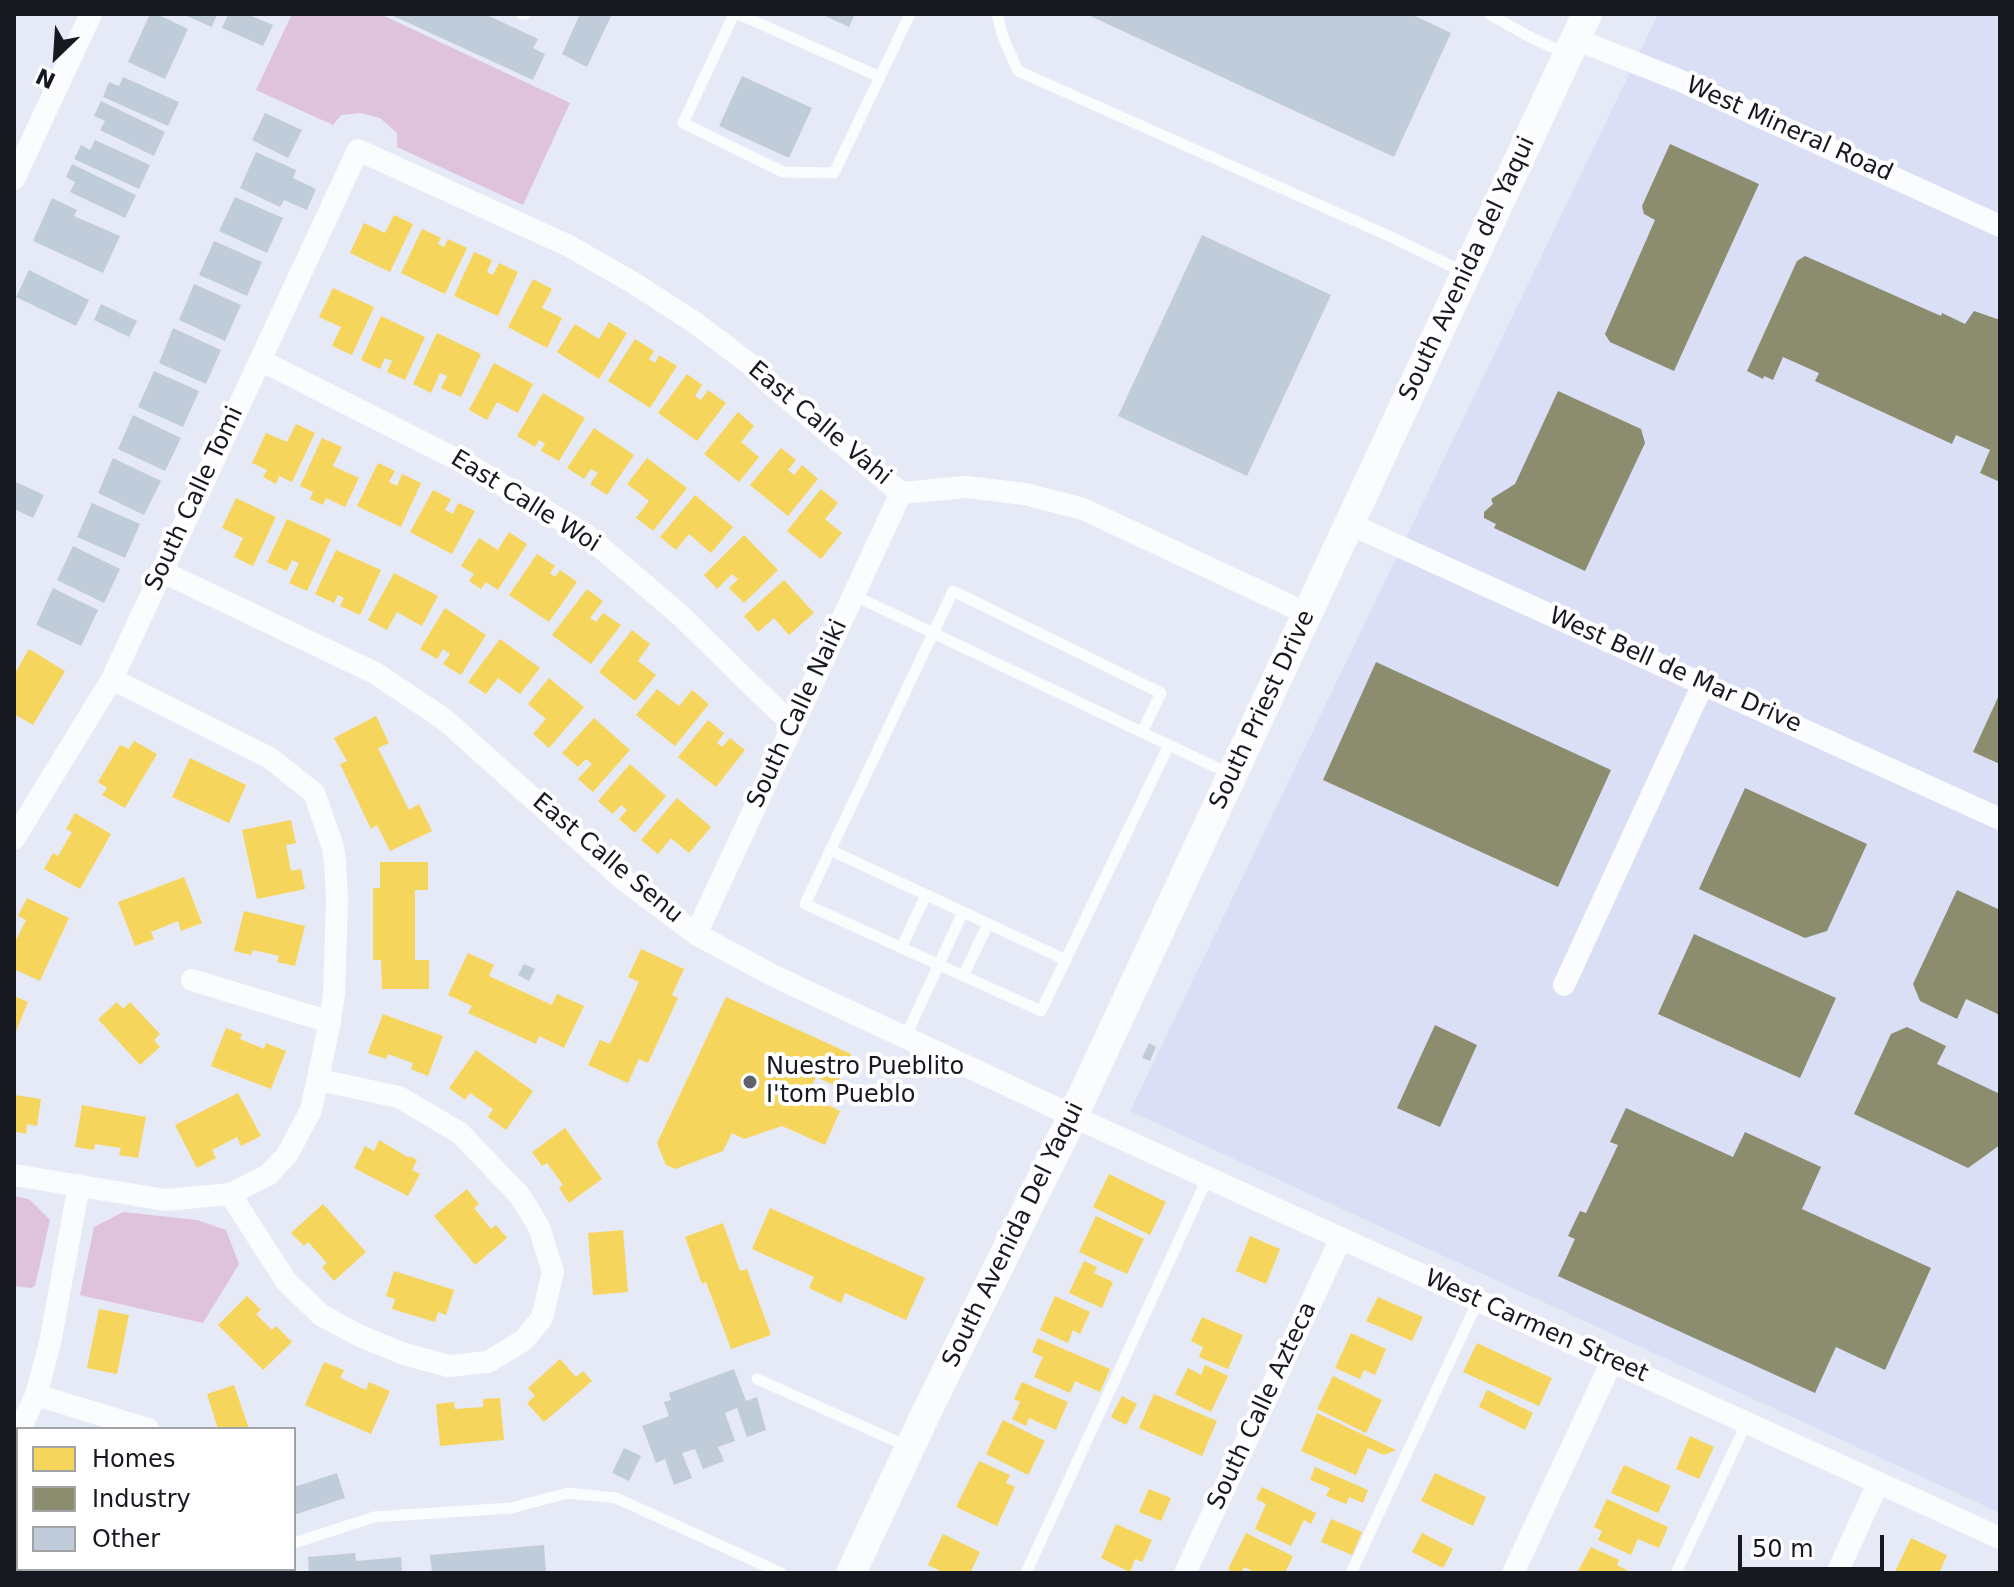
<!DOCTYPE html>
<html>
<head>
<meta charset="utf-8">
<style>
	body { margin:0 }
	#map { position:relative; width:2014px; height:1587px; overflow:hidden; background:#e6e9f6; font-family:"DejaVu Sans",sans-serif }
	canvas { display:block }
	.frame { position:absolute; inset:0; border:16px solid #171920; pointer-events:none }
	.legend { position:absolute; left:16px; top:1427px; width:280px; height:144px; box-sizing:border-box; background:#fff; border:2px solid #a2a3a6; margin:0; padding:10px 14px; list-style:none; font-size:24px; color:#171920 }
	.legend li { display:flex; align-items:center; gap:16px; height:40px }
	.legend b { width:40px; border:2px solid #a2a3a6 }
	.north { position:absolute; left:16px; top:16px; width:80px; height:80px; -webkit-text-stroke:6px #fff; paint-order:stroke; rotate:205deg; font-size:22px; font-weight:700; line-height:32px; text-align:center; color:#171920 }
	.north::after { content:''; display:block; margin:auto; width:28px; height:36px; background:#171920; clip-path:polygon(50% 0,100% 100%,50% 72%,0 100%) }
	.scale { position:absolute; left:1738px; top:1535px; width:146px; height:36px; box-sizing:border-box; border:4px solid #171920; border-top:0; padding-left:10px; font-size:24px; line-height:28px; white-space:nowrap; color:#171920; -webkit-text-stroke:6px #fff; paint-order:stroke }
</style>
</head>
<body>
<div id="map">
<canvas width="2014" height="1587"></canvas>
<div class="frame"></div>
<ul class="legend">
<li><b style="height:22px;background:#f6d55c"></b>Homes</li>
<li><b style="height:22px;background:#8c8c6e"></b>Industry</li>
<li><b style="height:22px;background:#c1ccda"></b>Other</li>
</ul>
<div class="north">N</div>
<div class="scale">50 m</div>
</div>
<script>
const ctx = document.querySelector('canvas').getContext('2d');
ctx.lineJoin = 'round';
function fill(path, color) { ctx.fillStyle = color; ctx.fill(path, 'evenodd'); }
const toPath = rows => new Path2D(rows.map(r => 'M' + r).join(''));
function stroke(path, color, width, dash) { ctx.strokeStyle = color; ctx.lineWidth = width; ctx.lineCap = dash ? 'butt' : 'round'; ctx.setLineDash(dash || []); ctx.stroke(path); }
function write(font, color, halo, rows, align = 'center') {
  ctx.font = font + ' "DejaVu Sans",sans-serif'; ctx.lineWidth = 8; ctx.setLineDash([]); ctx.textBaseline = 'middle'; ctx.strokeStyle = halo; ctx.fillStyle = color; for (const [text, x, y, turn = 0] of rows) {
    ctx.save(); ctx.translate(x, y); ctx.rotate((+turn || 0) * Math.PI / 180); ctx.textAlign = isNaN(turn) ? turn : align; if (halo) ctx.strokeText(text, 0, 0); ctx.fillText(text, 0, 0); ctx.restore();
  }
}
fill(toPath([
	[1658,14,2000,14,2000,1513,1130,1111]
]), '#dadff5');
fill(toPath([
	[292,14,380,14,570,103,523,205,397,147,397,133,380,118,361,113,341,115,333,125,256,90],
	[14,1196,29,1199,50,1220,35,1286,31,1288,14,1286],
	[123,1212,197,1220,226,1230,239,1264,203,1323,80,1295,94,1227]
]), '#dfc3dc');
fill(toPath([
	[394,215,413,224,390,272,350,253,364,223,385,233],
	[422,229,441,238,438,244,444,247,448,239,467,248,445,294,401,273],
	[474,252,492,260,487,272,493,275,499,263,518,272,498,316,454,296],
	[533,279,552,289,542,308,562,318,547,348,508,327],
	[333,288,374,307,352,355,332,346,341,327,319,317],
	[381,316,425,337,405,380,387,372,392,361,385,358,380,369,361,360],
	[609,322,627,333,599,379,557,352,575,324,599,339],
	[437,333,481,354,461,397,441,388,447,376,440,373,431,393,413,384],
	[635,339,654,351,649,359,655,363,659,355,677,366,650,408,608,381],
	[494,363,533,384,518,413,497,402,487,420,469,410],
	[687,374,702,385,695,396,701,400,708,390,726,403,697,441,658,413],
	[543,393,585,418,559,461,541,451,545,443,539,440,535,447,517,436],
	[738,412,754,426,741,442,759,457,739,482,704,454],
	[296,424,315,433,292,482,279,476,276,484,263,477,267,470,252,463,266,433,287,442],
	[594,428,634,455,607,495,590,484,598,473,591,469,584,479,567,468],
	[322,438,342,447,333,466,359,478,345,507,326,498,323,505,310,499,313,492,300,486],
	[781,448,796,460,788,470,794,475,802,465,818,479,788,516,750,485],
	[647,458,687,488,653,531,636,518,649,501,627,484],
	[378,463,395,471,389,482,397,486,402,474,421,483,401,527,357,506],
	[821,489,838,503,825,519,842,533,821,559,787,531],
	[433,490,451,499,445,510,453,514,458,503,475,511,452,554,410,532],
	[695,495,733,527,711,553,689,534,676,550,660,537],
	[236,498,276,517,253,566,234,557,243,538,222,528],
	[287,519,331,539,307,591,289,583,299,563,292,560,287,571,267,562],
	[509,532,527,544,498,590,486,582,481,589,469,581,474,574,461,566,479,538,498,550],
	[744,535,778,570,744,603,729,588,738,579,732,574,717,589,704,575],
	[336,550,381,570,360,615,340,606,344,598,338,595,334,603,315,594],
	[537,554,555,566,550,573,555,577,560,570,577,582,549,622,509,595],
	[394,573,438,596,422,626,397,612,387,630,368,620],
	[784,580,814,613,789,635,774,618,758,632,744,616],
	[587,589,603,601,590,618,596,622,603,613,621,625,591,664,552,635],
	[445,608,486,635,461,675,443,664,450,654,443,649,437,659,420,649],
	[632,630,650,644,638,661,656,675,635,701,599,672],
	[500,639,540,668,520,694,498,678,486,694,468,682],
	[29,649,65,671,33,725,14,714,14,675],
	[549,678,584,707,549,748,533,734,546,719,528,704],
	[657,689,679,706,692,690,709,704,675,746,636,715],
	[376,716,389,743,378,748,409,810,419,804,432,831,390,851,377,825,371,829,340,764,347,761,334,738],
	[594,718,630,750,593,792,578,779,592,764,586,759,578,767,562,753],
	[708,720,724,733,717,743,722,747,730,738,745,750,716,787,678,757],
	[134,741,157,754,125,808,102,795,107,788,98,782,120,745,129,749],
	[190,758,246,785,229,823,172,797],
	[630,764,666,796,635,833,619,819,627,810,621,805,613,814,598,801],
	[677,798,711,827,689,853,671,838,658,854,641,840],
	[75,813,111,834,80,889,44,869,53,853,58,856,72,832,66,829],
	[291,820,296,843,286,845,291,871,301,869,305,889,257,899,242,830],
	[380,862,428,862,428,890,415,890,415,960,429,960,429,989,382,989,381,960,373,960,373,888,380,888],
	[184,877,202,923,181,931,178,921,151,932,154,939,135,946,118,902],
	[27,898,69,918,40,981,14,969,14,944,26,920,18,916],
	[244,911,305,926,295,966,277,962,279,956,253,950,251,955,234,951],
	[641,949,684,969,672,995,678,998,648,1063,639,1059,628,1083,588,1065,600,1040,610,1044,639,982,628,977],
	[468,953,494,965,489,976,552,1005,557,994,584,1006,564,1048,539,1036,536,1044,468,1013,472,1006,448,995],
	[14,996,28,1002,14,1036],
	[726,997,851,1054,836,1086,816,1077,810,1090,813,1098,840,1111,825,1145,782,1126,744,1139,732,1133,723,1151,675,1169,666,1165,657,1143],
	[117,1002,123,1009,130,1002,160,1034,154,1040,160,1047,140,1065,98,1019],
	[383,1014,443,1036,428,1076,411,1069,413,1063,388,1054,386,1059,368,1053],
	[226,1028,242,1034,240,1039,264,1049,266,1043,286,1051,271,1089,211,1066],
	[476,1050,533,1091,506,1130,488,1117,493,1109,470,1093,465,1100,449,1088],
	[238,1093,261,1136,241,1146,237,1137,212,1150,216,1158,197,1168,175,1125],
	[14,1095,41,1099,37,1126,27,1124,26,1134,14,1131],
	[82,1105,146,1117,138,1158,119,1155,121,1148,95,1144,94,1150,75,1147],
	[565,1128,602,1179,569,1203,559,1188,563,1185,547,1163,542,1166,532,1152],
	[379,1140,409,1158,410,1156,417,1160,412,1170,420,1174,408,1196,354,1168,365,1146,374,1151],
	[1109,1174,1166,1202,1150,1235,1093,1207],
	[467,1189,479,1204,474,1208,491,1229,496,1225,507,1238,475,1265,434,1216],
	[323,1204,366,1252,334,1281,322,1267,327,1263,308,1242,304,1246,291,1233],
	[770,1208,925,1278,906,1320,845,1293,841,1303,809,1288,814,1277,752,1249],
	[1096,1216,1144,1239,1127,1274,1079,1252],
	[723,1223,740,1271,747,1269,771,1335,731,1349,706,1282,702,1284,685,1237],
	[623,1230,628,1292,593,1295,588,1233],
	[1250,1236,1280,1249,1266,1284,1236,1271],
	[1084,1261,1097,1267,1094,1273,1113,1282,1102,1308,1069,1293],
	[394,1271,454,1290,446,1315,438,1312,435,1322,392,1309,395,1299,386,1296],
	[247,1296,261,1310,256,1314,272,1330,276,1326,292,1342,263,1370,218,1325],
	[1055,1296,1090,1312,1080,1334,1073,1330,1068,1343,1040,1330],
	[1378,1297,1423,1317,1412,1341,1366,1321],
	[99,1309,129,1315,117,1374,87,1368],
	[1202,1317,1243,1335,1228,1369,1199,1357,1203,1347,1191,1341],
	[1351,1333,1386,1349,1375,1375,1364,1370,1360,1379,1335,1368],
	[1038,1338,1110,1369,1100,1392,1075,1381,1070,1393,1034,1377,1043,1357,1032,1352],
	[1477,1343,1552,1378,1539,1406,1463,1372],
	[560,1359,576,1377,583,1371,592,1381,544,1422,527,1403,535,1396,528,1388],
	[324,1362,344,1370,340,1378,366,1390,369,1382,390,1391,371,1434,305,1405],
	[1205,1365,1228,1376,1211,1412,1175,1394,1188,1368,1201,1375],
	[1333,1376,1382,1400,1366,1433,1317,1409],
	[1022,1382,1068,1402,1056,1430,1029,1418,1026,1426,1012,1419,1020,1402,1014,1399],
	[234,1385,249,1429,218,1429,207,1394],
	[1487,1390,1533,1413,1525,1430,1479,1407],
	[1154,1394,1217,1421,1202,1456,1139,1428],
	[1122,1396,1137,1404,1126,1425,1111,1417],
	[500,1398,504,1440,440,1446,436,1404,454,1402,455,1409,483,1407,483,1399],
	[1317,1413,1396,1450,1384,1455,1368,1448,1356,1475,1301,1451],
	[1003,1420,1045,1441,1028,1475,986,1454],
	[1690,1436,1714,1447,1699,1479,1676,1469],
	[979,1461,1010,1475,1006,1483,1015,1487,997,1526,956,1507],
	[1624,1465,1671,1486,1658,1513,1611,1493],
	[1315,1467,1368,1490,1363,1503,1349,1497,1346,1504,1326,1496,1330,1488,1310,1480],
	[1435,1473,1486,1497,1473,1526,1421,1501],
	[1262,1487,1316,1513,1311,1524,1304,1520,1291,1546,1255,1529,1266,1504,1256,1499],
	[1149,1489,1171,1498,1161,1521,1139,1512],
	[1607,1499,1668,1527,1659,1548,1638,1539,1631,1555,1598,1540,1602,1531,1594,1527],
	[1331,1519,1362,1532,1352,1555,1321,1542],
	[1116,1524,1152,1540,1142,1562,1135,1559,1130,1572,1101,1558],
	[18,1528,18,1569,26,1569,23,1573,14,1573,14,1534],
	[1246,1533,1293,1556,1285,1573,1256,1573,1244,1567,1241,1573,1236,1573,1228,1569],
	[1422,1533,1453,1549,1443,1568,1412,1552],
	[943,1534,980,1552,970,1573,945,1573,928,1565],
	[1911,1538,1947,1555,1939,1573,1895,1572],
	[1591,1547,1619,1560,1617,1565,1628,1571,1627,1573,1578,1571]
]), '#f6d55c');
fill(toPath([
	[1670,144,1759,184,1674,371,1610,342,1605,334,1655,220,1644,214,1642,206],
	[1805,256,1941,316,1942,313,1965,324,1974,311,2000,320,2000,482,1980,473,1990,450,1956,435,1952,444,1815,381,1819,373,1783,357,1773,380,1764,376,1763,379,1747,371,1797,261],
	[1558,391,1641,429,1645,443,1585,571,1494,528,1496,524,1484,518,1484,512,1493,504,1491,499,1515,484],
	[1376,662,1611,770,1558,887,1323,780],
	[2000,693,2000,764,1973,752],
	[1745,788,1867,844,1827,931,1805,938,1699,889],
	[1957,890,2000,910,2000,1015,1966,999,1957,1019,1920,1001,1913,984],
	[1694,934,1836,998,1800,1078,1658,1014],
	[1435,1025,1477,1045,1440,1127,1397,1108],
	[1907,1027,1946,1046,1937,1064,2000,1094,2000,1145,1968,1168,1854,1114,1891,1034],
	[1626,1108,1733,1157,1745,1132,1821,1167,1802,1209,1931,1268,1885,1370,1836,1347,1815,1393,1558,1276,1575,1239,1568,1236,1580,1211,1586,1213,1618,1145,1610,1142]
]), '#8c8c6e');
fill(toPath([
	[150,14,157,14,188,29,165,79,128,62],
	[182,14,217,14,212,27],
	[228,14,247,14,273,25,263,46,222,28],
	[389,14,485,14,538,39,533,48,545,54,533,80],
	[580,14,612,14,587,67,562,54],
	[821,14,855,14,849,27],
	[1086,14,1411,14,1451,33,1394,157],
	[742,76,812,108,789,158,719,126],
	[123,77,179,102,168,126,103,97,109,82,119,86],
	[101,101,165,132,154,156,100,130,105,121,94,116],
	[265,113,302,130,288,158,252,140],
	[95,140,150,165,139,189,74,159,81,145,90,150],
	[256,152,296,170,293,178,316,189,307,210,284,200,280,207,240,188],
	[72,164,136,195,125,218,70,192,75,182,66,177],
	[235,197,283,218,267,253,219,231],
	[52,198,77,210,74,216,120,236,103,273,33,241],
	[1202,235,1331,295,1247,476,1118,416],
	[214,241,262,262,247,296,199,275],
	[29,270,89,300,76,326,16,297],
	[194,284,241,305,225,341,179,320],
	[101,304,137,321,129,337,94,320],
	[173,328,221,350,206,384,159,363],
	[154,371,199,391,183,427,138,407],
	[133,415,181,438,165,471,118,449],
	[113,458,161,481,144,515,98,493],
	[14,481,44,495,33,518,14,509],
	[92,503,140,524,125,558,77,537],
	[73,546,120,569,104,603,57,580],
	[53,588,98,610,81,646,36,625],
	[524,964,535,969,529,981,518,975],
	[1149,1043,1156,1047,1150,1061,1142,1058],
	[734,1369,746,1401,757,1397,766,1430,747,1437,737,1408,725,1413,735,1441,718,1447,724,1461,703,1469,695,1449,682,1453,692,1478,674,1485,665,1459,656,1463,642,1426,669,1416,664,1402,671,1400,669,1393],
	[624,1448,641,1456,629,1481,612,1473],
	[337,1473,345,1498,294,1515,294,1487],
	[544,1545,546,1573,432,1573,430,1555],
	[355,1553,356,1561,401,1557,402,1573,309,1573,308,1557]
]), '#c1ccda');
stroke(toPath([
	[522,14,525,14],
	[734,14,683,123,783,172,834,173,910,14],
	[738,14,880,77],
	[997,14,1003,37,1018,71,1389,236,1466,273],
	[1489,14,1528,36,1568,55],
	[853,595,1232,775],
	[1142,732,1161,693,953,591,805,904,1041,1011,1169,745],
	[830,850,1066,960],
	[901,948,926,895],
	[963,976,988,924],
	[905,1038,963,912],
	[757,1379,909,1447],
	[294,1543,374,1517,511,1508,568,1493,616,1498,781,1573],
	[1026,1573,1208,1177],
	[1351,1573,1478,1301],
	[1676,1573,1747,1422]
]), '#fbfcfe', 11);
stroke(toPath([
	[1575,39,1679,80,2000,226],
	[14,179,91,14],
	[260,360,474,468,586,535,679,614,778,711,795,721],
	[1350,524,2000,819],
	[161,571,375,673,444,719,625,881,696,934,772,975,1105,1131,2000,1538],
	[14,839,112,679,358,150,567,245,632,282,694,322,755,368,769,383,901,493,966,487,1025,494,1083,509,1308,614],
	[696,934,901,493],
	[192,980,330,1022],
	[1564,985,1703,684],
	[14,1175,165,1200,230,1194,268,1175,287,1155,311,1110,330,1022,334,993,337,900,335,863,333,847,314,793,270,758,112,679],
	[230,1194,286,1281,321,1315,360,1336,404,1354,449,1366,488,1362,524,1340,542,1318,553,1272,539,1227,520,1196,460,1133,399,1097,319,1080],
	[36,1395,148,1429],
	[20,1429,36,1395,50,1343,79,1185],
	[1185,1573,1341,1238],
	[1513,1573,1612,1361],
	[1837,1573,1878,1483]
]), '#fbfcfe', 22);
stroke(toPath([
	[851,1573,927,1411,1073,1116,1587,14]
]), '#fbfcfe', 30);
for (const [x, y, r, color] of [
	[750,1082,8,"#5f626b"]
]) { const dot = new Path2D(); dot.arc(x, y, r, 0, 2 * Math.PI); ctx.fillStyle = color; ctx.fill(dot); stroke(dot, '#fff', 3); }
write('24px', '#171920', '#fff', [
	["West Mineral Road",1789,130,24],
	["South Avenida del Yaqui",1468,269,-65],
	["East Calle Vahi",819,424,40],
	["South Calle Tomi",195,499,-65],
	["East Calle Woi",525,502,32],
	["West Bell de Mar Drive",1675,671,24],
	["South Priest Drive",1263,710,-65],
	["South Calle Naiki",798,714,-65],
	["East Calle Senu",607,859,40],
	["South Avenida Del Yaqui",1014,1235,-64],
	["West Carmen Street",1536,1327,24],
	["South Calle Azteca",1263,1406,-65]
]);
write('24px', '#171920', '#fff', [
	["Nuestro Pueblito",766,1068],
	["I'tom Pueblo",766,1096]
], 'left');
</script>
</body>
</html>
